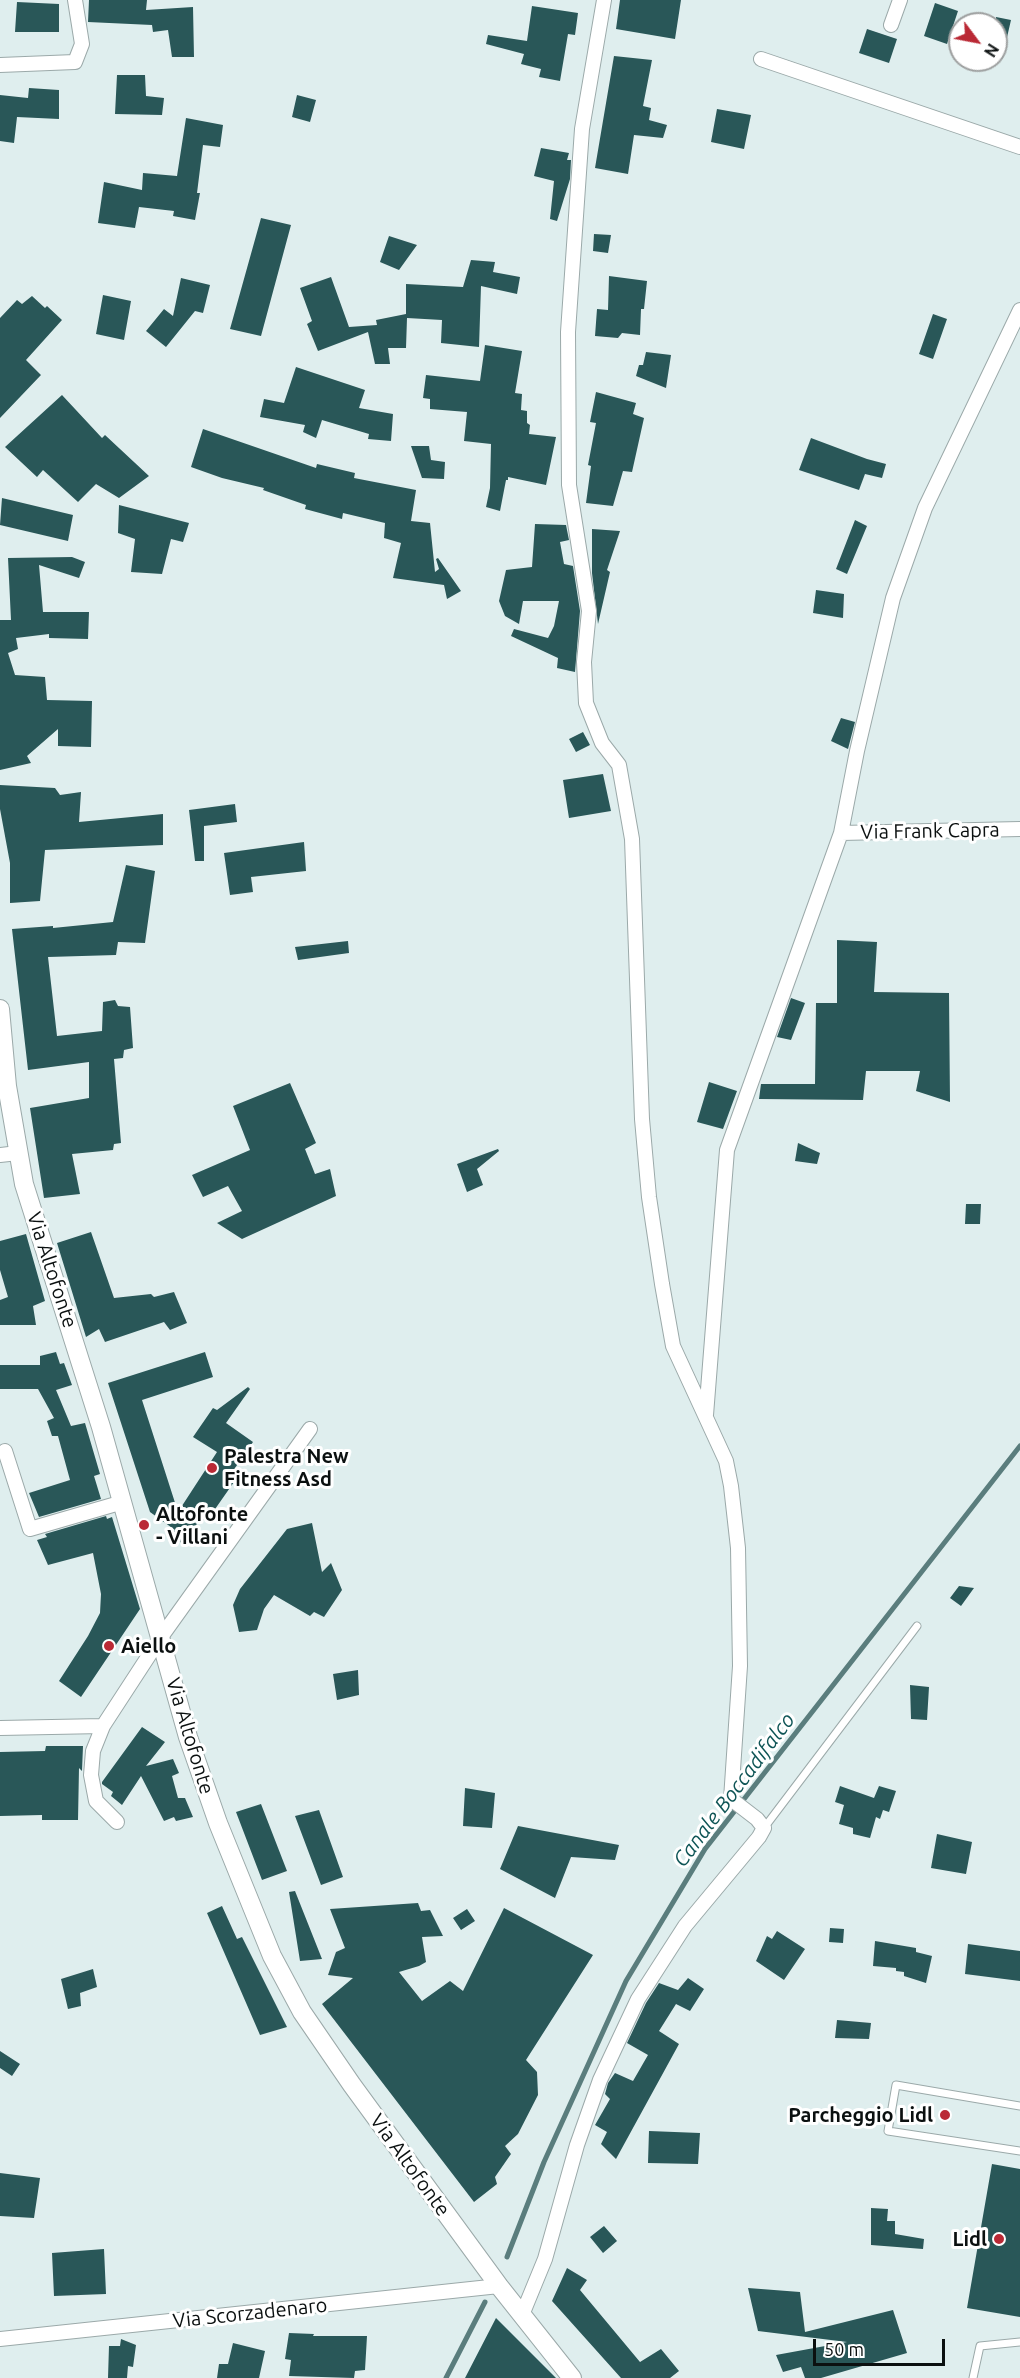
<!DOCTYPE html>
<html>
<head>
<meta charset="utf-8">
<style>
	body { margin:0 }
	#map { position:relative; width:1020px; height:2378px; overflow:hidden; background:#dfeeee; font-family:Ubuntu,sans-serif }
	canvas { display:block }
	.north { position:absolute; left:948px; top:12px; width:60px; height:60px; box-sizing:border-box; background:#fff; border:2px solid #9d9f9f; border-radius:50%; rotate:122deg; font-size:16px; font-weight:700; line-height:24px; text-align:center; color:#0b1010 }
	.north::after { content:''; display:block; margin:auto; width:21px; height:27px; background:#ba2935; clip-path:polygon(50% 0,100% 100%,50% 72%,0 100%) }
	.scale { position:absolute; left:813px; top:2339px; width:132px; height:27px; box-sizing:border-box; border:3px solid #0b1010; border-top:0; padding-left:8px; font-size:18px; line-height:21px; white-space:nowrap; color:#0b1010; -webkit-text-stroke:4px #fff; paint-order:stroke }
</style>
</head>
<body>
<div id="map">
<canvas width="1020" height="2378"></canvas>
<div class="north">N</div>
<div class="scale">50 m</div>
</div>
<script>
const ctx = document.querySelector('canvas').getContext('2d');
ctx.lineJoin = 'round';
const toPath = rows => new Path2D(rows.map(r => 'M' + r).join(''));
function stroke(path, color, width, dash) { ctx.strokeStyle = color; ctx.lineWidth = width; ctx.lineCap = dash ? 'butt' : 'round'; ctx.setLineDash(dash || []); ctx.stroke(path); }
function fill(path, color) { ctx.fillStyle = color; ctx.fill(path, 'evenodd'); }
function write(font, color, halo, rows, align = 'center') {
  ctx.font = font + ' Ubuntu,sans-serif'; ctx.lineWidth = 6; ctx.setLineDash([]); ctx.textBaseline = 'middle'; ctx.strokeStyle = halo; ctx.fillStyle = color; for (const [text, x, y, turn = 0] of rows) {
    ctx.save(); ctx.translate(x, y); ctx.rotate((+turn || 0) * Math.PI / 180); ctx.textAlign = isNaN(turn) ? turn : align; if (halo) ctx.strokeText(text, 0, 0); ctx.fillText(text, 0, 0); ctx.restore();
  }
}
stroke(toPath([
	[507,2257,544,2162,626,1981,705,1849,1020,1446],
	[446,2378,485,2302]
]), '#5a7d7d', 5);
fill(toPath([
	[89,0,147,0,146,10,193,7,194,57,172,57,168,30,153,32,152,25,88,22],
	[620,0,681,0,675,39,616,29],
	[17,2,59,4,59,32,15,32],
	[935,3,958,11,947,44,924,36],
	[532,6,578,13,575,35,568,34,560,81,539,77,541,69,521,64,524,54,486,44,488,35,527,41],
	[996,17,1011,20,1002,59,996,58],
	[867,29,897,39,889,63,859,53],
	[614,56,652,60,643,106,651,108,649,120,667,125,663,138,634,135,628,174,595,168],
	[117,75,145,75,146,96,164,98,162,115,115,114],
	[29,88,59,90,59,119,17,117,14,143,0,141,0,95,28,98],
	[297,95,316,100,310,122,292,117],
	[717,109,751,115,744,149,711,142],
	[186,118,223,125,220,147,203,145,197,193,200,193,195,220,173,216,174,211,139,207,135,228,98,223,104,182,142,190,143,173,177,176],
	[541,148,569,153,567,160,571,160,570,179,557,221,550,219,554,181,534,176],
	[261,218,291,225,261,336,230,329],
	[594,234,611,235,608,253,593,251],
	[389,236,417,245,399,270,380,262],
	[471,260,495,262,493,272,520,277,517,294,481,286,479,347,441,343,442,320,407,318,406,348,388,348,390,364,375,364,368,332,318,351,307,324,312,321,300,288,331,277,349,327,377,325,376,320,406,314,406,284,463,287],
	[609,276,647,281,644,309,641,309,640,335,622,333,618,338,595,336,597,309,608,310],
	[181,278,210,285,203,313,195,311,166,347,146,331,164,309,173,316],
	[103,295,131,301,124,340,96,334],
	[32,296,45,308,47,306,62,320,26,360,41,375,0,418,0,318,17,300,22,304],
	[933,314,947,319,933,359,919,354],
	[485,345,522,351,515,393,522,394,521,410,527,411,527,423,530,425,529,434,556,437,546,485,508,477,508,480,506,480,500,511,486,507,490,488,491,444,464,441,467,412,430,409,430,399,423,398,426,375,480,381],
	[646,352,671,355,666,388,636,376,639,365,643,365],
	[296,367,365,390,359,408,393,414,391,441,368,439,369,434,322,420,316,438,303,432,305,425,260,417,264,399,284,403],
	[596,392,636,403,633,414,644,418,632,472,623,471,613,506,586,503,591,466,588,465,596,423,590,422],
	[62,395,102,438,105,435,149,476,119,498,96,484,78,502,43,470,37,477,5,447],
	[203,429,316,468,317,464,355,473,354,478,416,490,411,521,430,523,435,572,439,569,436,559,438,558,461,591,447,599,444,585,393,578,401,543,384,538,385,523,343,513,342,519,305,509,306,505,263,490,264,488,222,478,191,467],
	[811,438,867,459,886,464,882,478,865,474,859,490,799,470],
	[411,446,429,446,431,460,445,462,444,479,422,478],
	[2,498,73,515,68,541,0,525],
	[119,505,189,523,183,542,171,539,162,574,131,572,135,539,118,533],
	[855,520,867,526,847,574,836,569],
	[535,524,566,525,569,540,560,542,564,564,573,566,580,611,575,672,557,668,558,658,511,636,514,629,548,638,554,626,559,601,523,601,519,624,505,616,499,601,506,570,532,567],
	[592,529,620,531,607,570,610,572,598,624,592,573],
	[72,557,85,562,79,578,39,565,43,612,89,612,88,639,49,638,49,634,16,638,18,649,8,653,15,675,45,677,47,700,92,701,91,747,58,746,58,729,27,756,31,763,0,770,0,620,11,620,8,558],
	[816,590,844,594,843,618,813,613],
	[841,718,855,722,848,749,831,741],
	[583,732,590,745,576,752,569,739],
	[603,774,611,811,569,818,563,780],
	[0,785,55,788,60,795,81,792,79,822,163,814,163,845,45,850,40,901,10,903,10,863,0,809],
	[235,804,237,822,204,826,204,861,195,861,189,810],
	[304,842,306,871,251,877,253,892,230,895,224,853],
	[126,865,155,871,145,943,118,942,116,955,48,957,57,1036,102,1031,103,1002,115,1000,118,1006,130,1007,133,1048,124,1050,123,1058,114,1059,121,1143,114,1144,113,1150,72,1154,80,1194,44,1198,30,1108,89,1098,89,1062,28,1070,12,929,53,926,53,928,113,922],
	[837,940,877,942,874,992,949,993,950,1102,916,1091,920,1071,866,1071,863,1100,759,1099,761,1084,815,1084,816,1003,837,1003],
	[348,941,349,953,298,960,295,947],
	[791,998,805,1003,791,1040,777,1037],
	[709,1082,737,1091,723,1129,697,1122],
	[290,1083,316,1143,305,1149,315,1174,330,1169,336,1196,242,1239,217,1223,242,1211,228,1186,203,1197,192,1175,250,1150,233,1106],
	[798,1143,820,1153,817,1164,795,1161],
	[498,1149,499,1151,477,1169,483,1185,467,1192,457,1164],
	[966,1204,981,1204,980,1224,965,1224],
	[91,1232,114,1298,151,1294,154,1297,174,1292,187,1323,170,1330,164,1322,105,1342,99,1329,86,1337,57,1243],
	[26,1234,45,1301,33,1306,36,1325,0,1325,0,1300,8,1297,0,1270,0,1241],
	[56,1352,60,1364,64,1363,72,1385,56,1390,71,1426,85,1423,100,1474,94,1476,101,1499,39,1517,29,1493,70,1480,58,1436,52,1436,47,1421,54,1418,38,1389,0,1389,0,1365,40,1365,40,1356],
	[205,1352,213,1377,142,1400,178,1512,217,1452,193,1437,213,1408,217,1410,248,1387,250,1389,226,1423,253,1442,235,1468,241,1472,206,1522,201,1518,183,1544,171,1536,175,1530,150,1512,108,1383],
	[106,1516,107,1519,112,1517,140,1609,81,1697,59,1681,88,1636,100,1613,101,1594,93,1553,48,1565,37,1540,47,1537,45,1534],
	[312,1523,322,1572,331,1563,342,1590,324,1617,314,1612,310,1616,274,1595,264,1609,257,1630,239,1632,233,1605,240,1589,287,1529],
	[959,1586,974,1588,961,1606,950,1598],
	[358,1670,359,1695,337,1700,333,1674],
	[910,1685,929,1687,927,1720,911,1719],
	[142,1727,165,1742,146,1766,173,1759,179,1773,172,1776,178,1798,185,1798,193,1817,176,1821,174,1817,164,1821,141,1776,122,1805,111,1796,113,1792,102,1784,102,1782],
	[46,1746,83,1746,82,1771,79,1768,78,1820,42,1820,42,1815,0,1816,0,1752,45,1751],
	[840,1786,874,1798,879,1786,896,1791,889,1812,883,1810,880,1819,876,1817,870,1838,853,1834,853,1828,839,1824,844,1805,835,1802],
	[465,1788,495,1793,492,1828,463,1826],
	[261,1804,287,1871,262,1880,236,1812],
	[319,1810,343,1877,321,1885,295,1816],
	[518,1826,619,1845,615,1860,571,1857,555,1898,500,1869],
	[937,1834,972,1842,966,1874,931,1868],
	[295,1891,322,1959,300,1961,289,1892],
	[418,1903,421,1911,430,1910,443,1936,422,1937,426,1962,419,1966,399,1972,422,2001,450,1981,463,1991,504,1908,593,1955,526,2060,537,2072,538,2095,518,2134,505,2146,511,2154,495,2177,497,2184,474,2202,322,2004,353,1978,328,1975,336,1952,345,1948,330,1909],
	[222,1906,237,1939,242,1937,287,2027,260,2035,207,1913],
	[467,1909,475,1921,461,1930,453,1918],
	[830,1928,844,1929,843,1943,829,1942],
	[777,1931,805,1949,784,1980,756,1961,767,1936,772,1939],
	[875,1941,916,1948,916,1952,932,1956,926,1983,904,1976,904,1972,896,1971,896,1968,873,1966],
	[968,1944,1020,1951,1020,1981,965,1974],
	[93,1969,97,1987,80,1993,81,2006,68,2009,61,1979],
	[688,1978,704,1989,690,2011,676,2004,659,2031,679,2044,616,2159,601,2144,607,2132,595,2125,610,2099,605,2094,608,2083,615,2073,633,2081,648,2055,627,2043,646,2003,659,1983,678,1990],
	[837,2020,871,2023,869,2039,835,2038],
	[0,2051,20,2064,12,2076,0,2068],
	[649,2131,700,2133,698,2164,648,2163],
	[992,2164,1020,2169,1020,2317,967,2308],
	[0,2173,40,2178,34,2218,0,2216],
	[871,2208,888,2209,887,2221,895,2221,895,2234,924,2239,923,2249,871,2245],
	[604,2226,617,2241,603,2253,590,2237],
	[104,2249,106,2294,54,2296,52,2253],
	[567,2268,587,2280,580,2290,640,2362,661,2349,679,2371,670,2378,621,2378,552,2301],
	[748,2288,800,2292,805,2332,893,2310,907,2353,821,2378,805,2378,801,2367,783,2372,776,2355,847,2342,758,2331],
	[496,2318,556,2378,465,2378],
	[289,2333,314,2334,313,2336,367,2336,365,2370,355,2371,354,2378,289,2376,291,2360,285,2359],
	[121,2339,136,2345,133,2367,128,2366,127,2378,108,2378,109,2346,120,2346],
	[233,2343,265,2351,259,2378,217,2378,219,2364,228,2364]
]), '#295758');
const service = toPath([
	[764,1828,917,1626],
	[1020,2106,896,2085,888,2131,1020,2151],
	[973,2378,980,2346,1020,2342]
]);
const minor = toPath([
	[891,25,900,0],
	[761,59,1020,147],
	[0,65,75,62,82,44,75,0],
	[841,833,1020,829],
	[0,1155,18,1153],
	[706,1415,727,1150,841,833,857,751,893,598,925,508,1020,310],
	[5,1451,30,1529,123,1502],
	[0,1728,103,1726],
	[117,1822,96,1801,91,1775,93,1751,103,1726,161,1637,310,1429],
	[522,2315,545,2259,577,2145,600,2080,638,1999,685,1926,759,1837,764,1828,757,1819,731,1799,740,1666,738,1548,731,1486,726,1461,673,1346,662,1284,649,1197,642,1119,632,839,619,765,602,743,586,703,584,662,589,611,569,485,568,332,582,129,604,0],
	[0,2339,499,2286]
]);
const tertiary = toPath([
	[0,1009,7,1086,24,1184,101,1427,188,1737,218,1823,272,1956,302,2012,352,2085,499,2286,572,2378]
]);
stroke(service, '#9ba9a9', 9);
stroke(minor, '#9ba9a9', 16);
stroke(tertiary, '#9ba9a9', 20);
stroke(service, '#fff', 7);
stroke(minor, '#fff', 14);
stroke(tertiary, '#fff', 18);
for (const [x, y, r, color] of [
	[212,1468,6,"#ba2935"],
	[144,1525,6,"#ba2935"],
	[109,1646,6,"#ba2935"],
	[945,2115,6,"#ba2935"],
	[999,2239,6,"#ba2935"]
]) { const dot = new Path2D(); dot.arc(x, y, r, 0, 2 * Math.PI); ctx.fillStyle = color; ctx.fill(dot); stroke(dot, '#fff', 2); }
write('20px', '#0b1010', '#fff', [
	["Via Frank Capra",930,831,-1],
	["Via Altofonte",52,1270,72],
	["Via Altofonte",190,1736,73],
	["Via Altofonte",410,2165,54],
	["Via Scorzadenaro",250,2313,-6]
]);
write('bold 20px', '#0b1010', '#fff', [
	["Palestra New",224,1456],
	["Fitness Asd",224,1479],
	["Altofonte",156,1514],
	["- Villani",156,1537],
	["Aiello",121,1646],
	["Parcheggio Lidl",933,2115,"right"],
	["Lidl",987,2239,"right"]
], 'left');
write('italic 21px', '#0f5556', '#fff', [
	["Canale Boccadifalco",734,1790,-53]
]);
</script>
</body>
</html>
